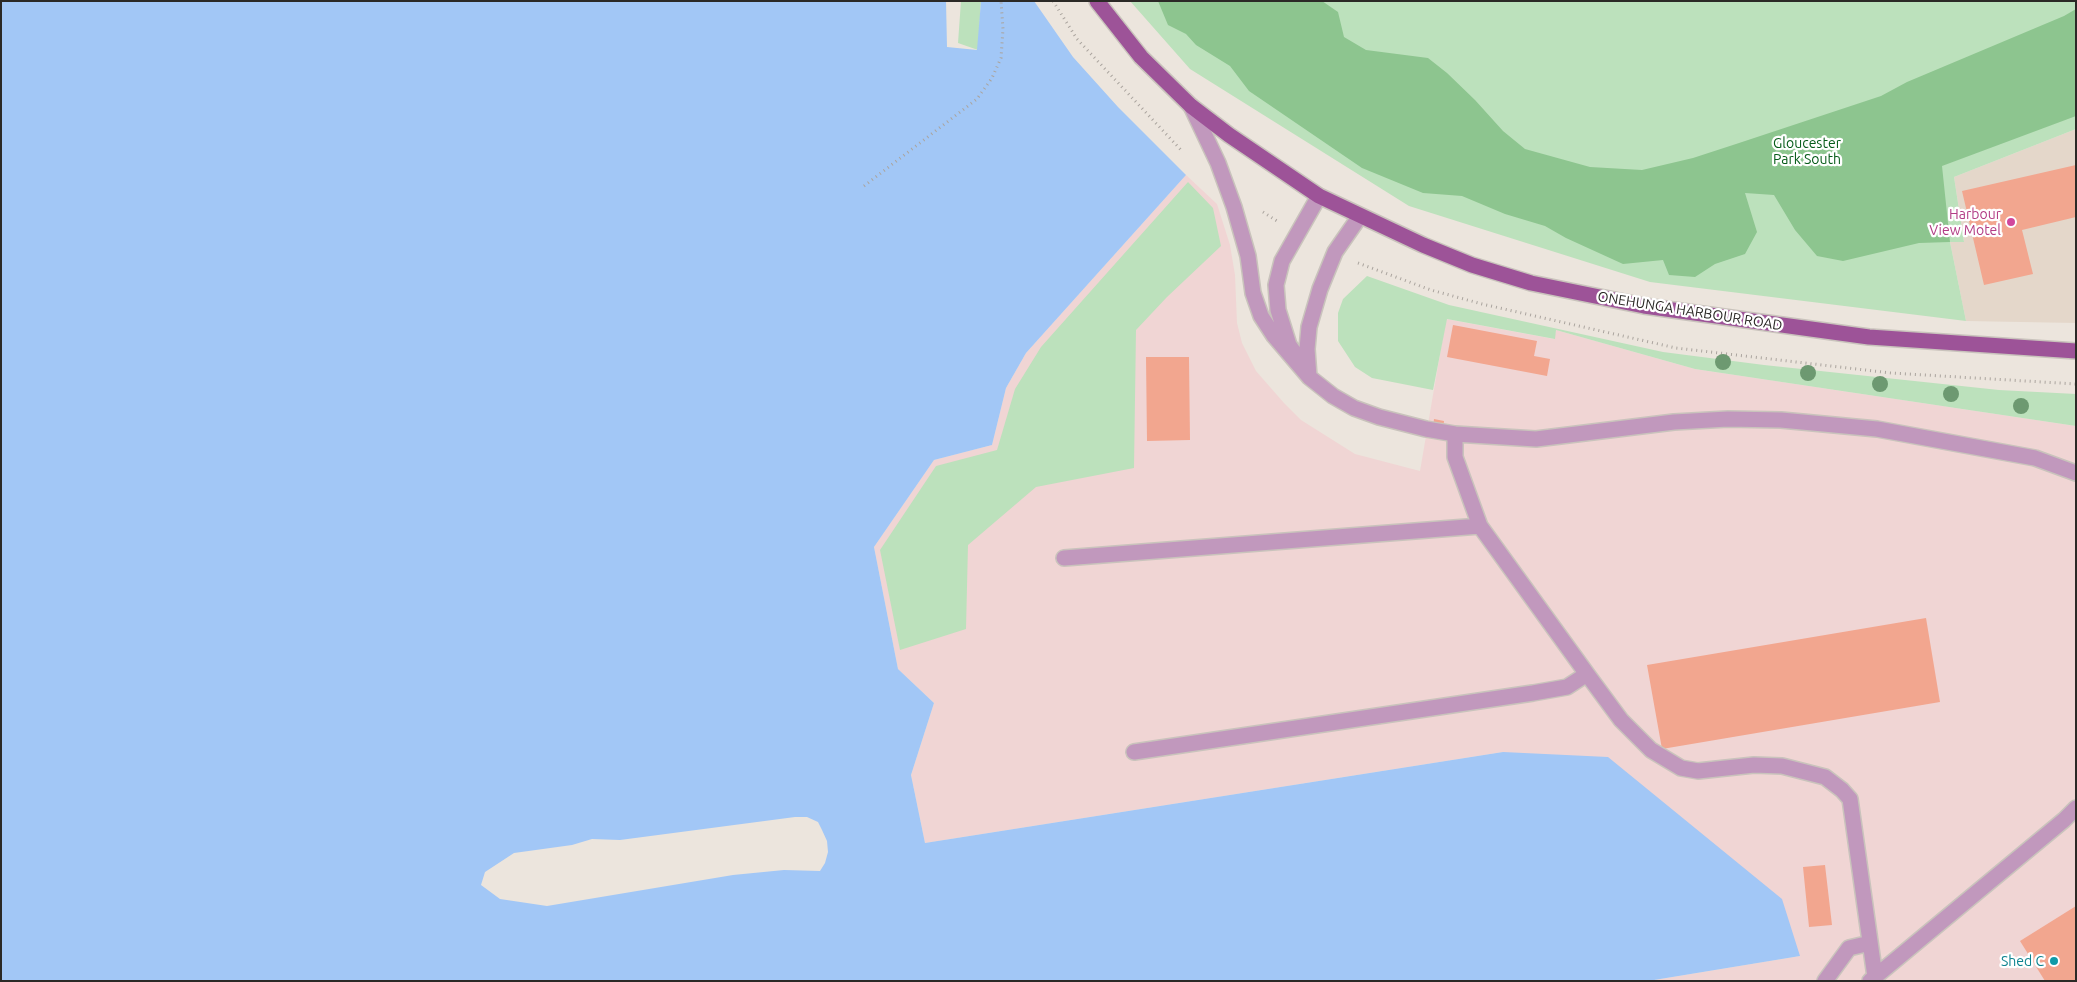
<!DOCTYPE html>
<html>
<head>
<meta charset="utf-8">
<style>
	body { margin:0 }
	#map { position:relative; width:2077px; height:982px; overflow:hidden; background:#ece5dd; font-family:Ubuntu,sans-serif }
	canvas { display:block }
	.frame { position:absolute; inset:0; border:2px solid #2b2926; pointer-events:none }
</style>
</head>
<body>
<div id="map">
<canvas width="2077" height="982"></canvas>
<div class="frame"></div>
</div>
<script>
const ctx = document.querySelector('canvas').getContext('2d');
ctx.lineJoin = 'round';
function fill(path, color) { ctx.fillStyle = color; ctx.fill(path, 'evenodd'); }
const toPath = rows => new Path2D(rows.map(r => 'M' + r).join(''));
function stroke(path, color, width, dash) { ctx.strokeStyle = color; ctx.lineWidth = width; ctx.lineCap = dash ? 'butt' : 'round'; ctx.setLineDash(dash || []); ctx.stroke(path); }
function write(font, color, halo, rows, align = 'center') {
  ctx.font = font + ' Ubuntu,sans-serif'; ctx.lineWidth = 4.5; ctx.setLineDash([]); ctx.textBaseline = 'middle'; ctx.strokeStyle = halo; ctx.fillStyle = color; for (const [text, x, y, turn = 0] of rows) {
    ctx.save(); ctx.translate(x, y); ctx.rotate((+turn || 0) * Math.PI / 180); ctx.textAlign = isNaN(turn) ? turn : align; if (halo) ctx.strokeText(text, 0, 0); ctx.fillText(text, 0, 0); ctx.restore();
  }
}
fill(toPath([
	[2076,129,2076,323,1966,321,1950,242,1964,241,1954,177]
]), '#e4d7ca');
fill(toPath([
	[1186,175,1217,204,1230,245,1235,275,1237,323,1242,343,1256,371,1284,403,1301,420,1355,454,1420,471,1446,319,1554,339,1556,330,1695,369,2076,426,2076,981,1648,981,1800,956,1503,752,925,843,911,775,934,703,898,669,874,547,934,460,992,445,1006,388,1026,353]
]), '#f0d5d4');
fill(toPath([
	[961,1,981,1,978,50,958,43],
	[1130,1,2076,1,2076,129,1954,177,1964,242,1950,242,1966,321,1650,282,1409,206,1190,69],
	[1188,182,1213,208,1221,246,1167,297,1136,330,1134,468,1036,487,968,545,966,629,900,650,880,550,936,466,997,450,1015,389,1041,347],
	[1367,276,1449,305,1663,352,1764,365,1999,390,2076,394,2076,426,1695,369,1556,330,1555,339,1447,319,1433,390,1372,378,1355,367,1338,341,1338,313,1343,299]
]), '#bce1bc');
fill(toPath([
	[1158,1,1322,1,1338,12,1344,37,1366,50,1428,58,1447,73,1475,100,1503,131,1525,149,1590,167,1642,170,1693,158,1736,144,1881,96,1907,82,2064,16,2076,9,2076,116,1942,166,1950,242,1919,243,1843,261,1817,256,1795,230,1774,195,1745,193,1757,232,1745,254,1715,264,1695,277,1669,275,1663,260,1623,264,1566,238,1545,226,1505,214,1462,196,1423,193,1362,168,1249,91,1230,66,1196,45,1186,34,1168,25]
]), '#8dc58f');
fill(toPath([
	[1,1,946,1,947,47,977,50,981,1,1034,1,1073,57,1118,107,1186,175,1026,353,1006,388,992,445,934,460,874,547,898,669,934,703,911,775,925,843,1503,752,1608,757,1782,899,1800,956,1648,981,1,981]
]), '#a2c7f6');
fill(toPath([
	[795,817,807,817,818,822,822,830,827,841,828,852,825,863,820,871,784,870,733,875,547,906,500,899,481,885,485,872,514,853,572,845,592,839,620,840]
]), '#ece5dd');
fill(toPath([
	[2076,165,2076,217,2022,230,2033,274,1984,285,1962,191],
	[1453,325,1537,341,1534,356,1550,359,1547,376,1447,357],
	[1146,357,1189,357,1190,440,1147,441],
	[1434,419,1444,421,1443,429,1433,428],
	[1926,618,1940,702,1662,749,1647,665],
	[1825,865,1832,925,1809,927,1803,867],
	[2076,906,2076,981,2045,981,2020,941]
]), '#f2a68f');
const lane = toPath([
	[1191,106,1218,163,1234,207,1248,256,1253,293,1261,316,1274,336,1309,377,1333,396,1354,408,1379,417,1426,429,1455,434,1536,439,1674,422,1728,419,1781,420,1877,429,2035,458,2076,473],
	[1294,352,1289,345,1278,310,1276,285,1282,261,1319,196],
	[1309,377,1307,349,1309,327,1320,289,1335,252,1360,216],
	[1064,558,1480,526],
	[1587,674,1621,720,1651,750,1681,768,1698,771,1754,765,1782,766,1825,777,1842,790,1850,799,1875,977],
	[1134,752,1533,693,1567,687,1587,674,1480,526,1455,457,1455,434],
	[1825,981,1849,948,1870,943],
	[1870,981,2064,820,2076,808]
]);
const primary = toPath([
	[1097,1,1141,57,1191,106,1229,135,1319,196,1423,245,1472,265,1531,283,1644,306,1869,337,2076,351]
]);
stroke(lane, '#c9c3bc', 18);
stroke(primary, '#c9c3bc', 18);
stroke(toPath([
	[1053,1,1077,39,1182,151],
	[864,186,977,99,992,78,1001,58,1003,29,1001,1],
	[1263,212,1277,221],
	[1358,263,1431,290,1482,304,1676,348,1891,373,2076,384]
]), '#aaa49e', 3, [1, 4]);
stroke(lane, '#c198bd', 15);
stroke(primary, '#9d5398', 15);
ctx.fillStyle = '#6d9971';
for (const [x, y] of [
	[1723,362],
	[1808,373],
	[1880,384],
	[1951,394],
	[2021,406]
]) { ctx.beginPath(); ctx.arc(x, y, 8, 0, 2 * Math.PI); ctx.fill(); }
for (const [x, y, r, color] of [
	[2011,222,5,"#d1479c"],
	[2054,961,5,"#0f9aa8"]
]) { const dot = new Path2D(); dot.arc(x, y, r, 0, 2 * Math.PI); ctx.fillStyle = color; ctx.fill(dot); stroke(dot, '#fff', 2); }
write('14px', '#055b18', '#fff', [
	["Gloucester",1807,143],
	["Park South",1807,159]
]);
write('14px', '#b23c85', '#fff', [
	["Harbour",2001,214],
	["View Motel",2001,230]
], 'right');
write('14px', '#2b2926', '#fff', [
	["ONEHUNGA HARBOUR ROAD",1690,311,9]
]);
write('14px', '#0d838f', '#fff', [
	["Shed C",2044,961]
], 'right');
</script>
</body>
</html>
